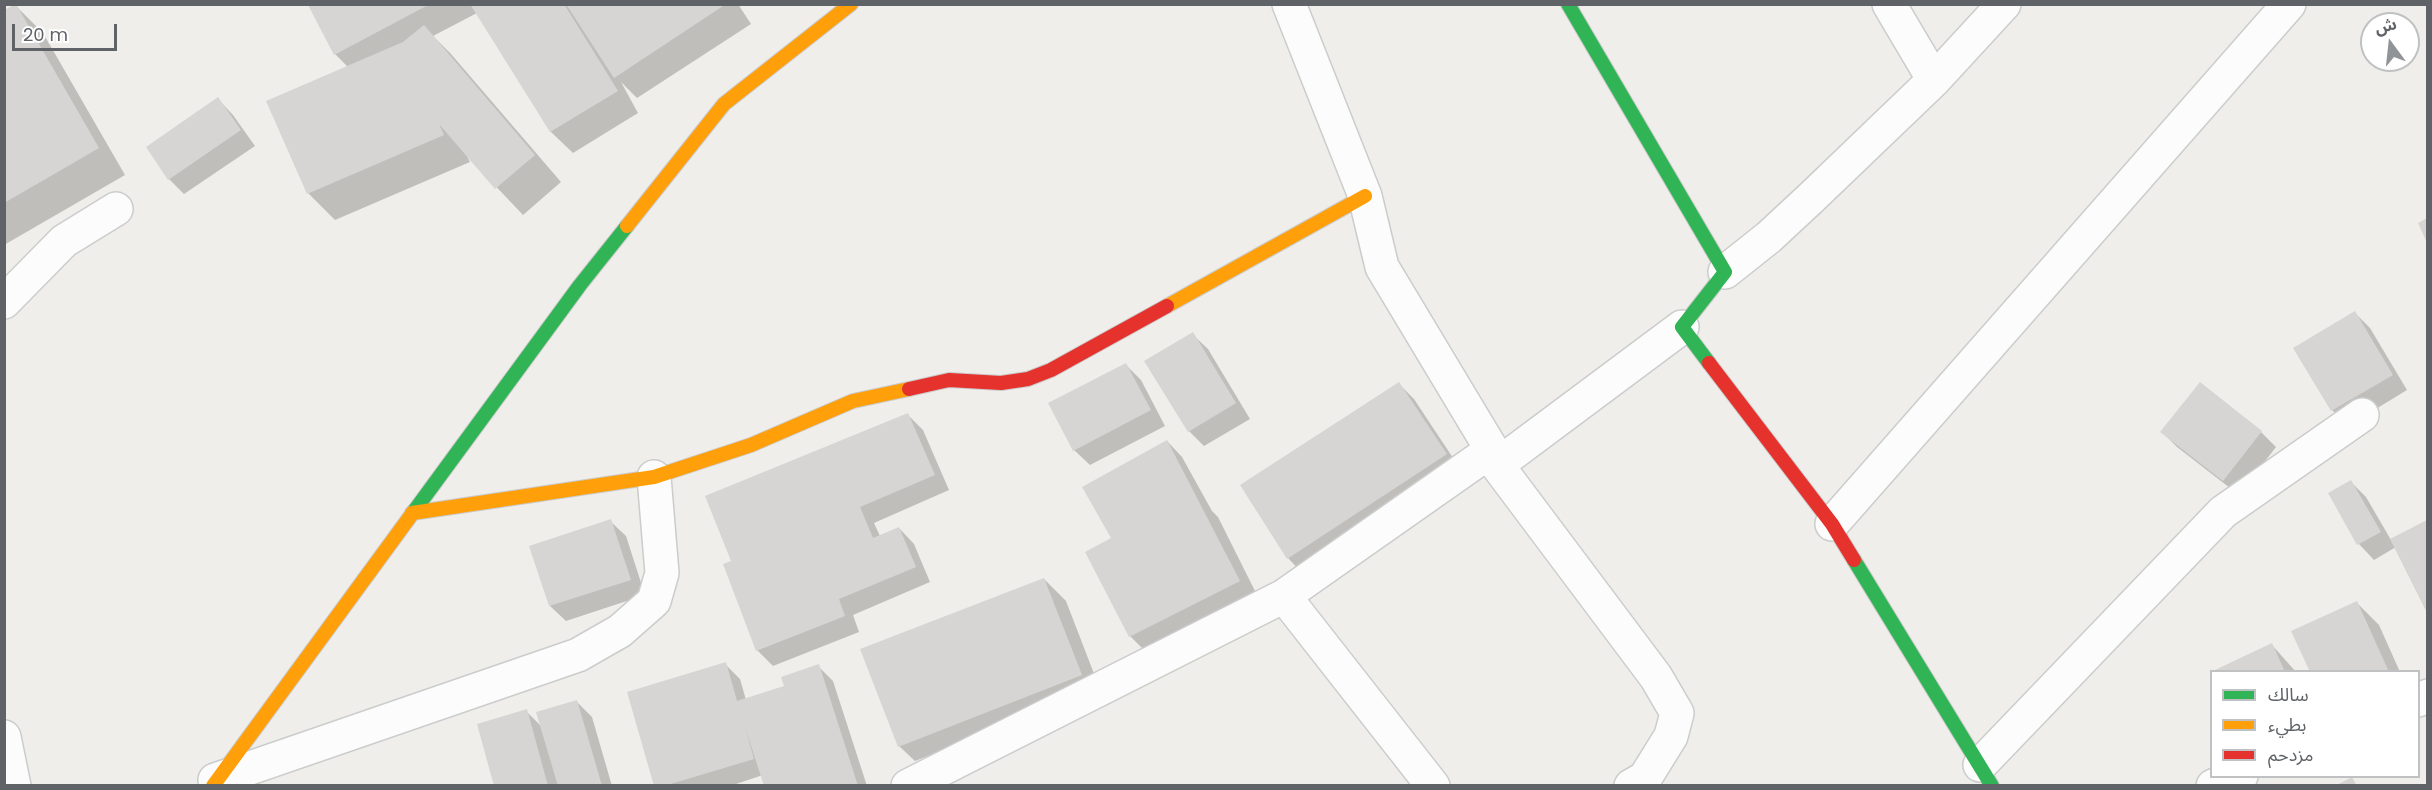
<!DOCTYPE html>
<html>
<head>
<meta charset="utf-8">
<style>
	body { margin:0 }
	#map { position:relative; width:2432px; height:790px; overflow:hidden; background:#efeeea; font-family:Poppins,"Noto Sans Arabic",sans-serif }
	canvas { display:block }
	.frame { position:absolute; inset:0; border:6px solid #5f6368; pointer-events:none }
	.legend { position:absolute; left:2210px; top:670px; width:210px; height:108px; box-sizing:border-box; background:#fff; border:2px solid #bfc1c3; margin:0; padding:8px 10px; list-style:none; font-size:18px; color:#5f6368 }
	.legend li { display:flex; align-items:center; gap:12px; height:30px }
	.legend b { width:30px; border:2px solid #bfc1c3 }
	.north { position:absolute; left:2360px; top:12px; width:60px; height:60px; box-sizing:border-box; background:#fff; border:2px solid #bfc1c3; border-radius:50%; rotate:345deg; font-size:16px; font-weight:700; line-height:24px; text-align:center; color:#5f6368 }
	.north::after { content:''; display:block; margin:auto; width:21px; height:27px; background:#919496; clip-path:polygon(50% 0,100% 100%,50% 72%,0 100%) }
	.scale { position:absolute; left:12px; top:24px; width:105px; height:27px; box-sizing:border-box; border:3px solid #5f6368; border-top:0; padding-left:8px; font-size:18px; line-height:21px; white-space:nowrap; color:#5f6368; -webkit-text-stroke:4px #fff; paint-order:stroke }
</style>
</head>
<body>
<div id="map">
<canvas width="2432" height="790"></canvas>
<div class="frame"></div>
<ul class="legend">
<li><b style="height:8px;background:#30b455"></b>سالك</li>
<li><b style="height:8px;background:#ff9f0a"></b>بطيء</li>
<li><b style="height:8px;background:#e5322d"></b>مزدحم</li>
</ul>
<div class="north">ش</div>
<div class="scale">20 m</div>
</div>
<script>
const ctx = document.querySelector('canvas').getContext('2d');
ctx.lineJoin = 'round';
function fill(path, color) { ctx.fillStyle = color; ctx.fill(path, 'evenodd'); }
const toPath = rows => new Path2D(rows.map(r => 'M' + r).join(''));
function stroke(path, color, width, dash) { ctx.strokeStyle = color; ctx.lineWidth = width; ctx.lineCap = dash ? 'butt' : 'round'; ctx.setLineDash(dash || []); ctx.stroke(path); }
fill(toPath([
	[313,4,738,4,751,24,637,98,621,82,638,113,573,153,551,132,477,13,433,36,451,54,561,182,523,215,467,156,470,162,335,220,308,193,348,67,335,54],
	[16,6,43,33,125,175,4,245,4,12],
	[218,99,233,115,255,146,184,194,169,179],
	[2355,313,2370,328,2407,390,2348,426,2332,410,2295,348],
	[1192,334,1208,349,1250,419,1204,446,1189,431],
	[1126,365,1141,380,1165,426,1090,465,1074,450],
	[1399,384,1414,399,1461,470,1303,574,1288,558,1242,486],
	[908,415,923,430,949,490,874,523,880,536,899,528,914,544,930,582,853,615,859,632,773,666,757,650,733,561],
	[2162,432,2261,432,2276,447,2239,495,2177,447],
	[1167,441,1182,457,1212,511,1218,517,1261,603,1152,658,1130,636,1113,539],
	[2351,482,2366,497,2391,540,2428,522,2428,609,2396,547,2374,560,2359,544,2330,493],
	[610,521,626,536,645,595,566,621,550,606],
	[1044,579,1066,601,1103,697,1006,726,915,761,899,746],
	[2357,603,2379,625,2400,672,2311,672],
	[2272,645,2296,672,2217,672],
	[725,664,740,679,746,700,787,692,818,666,833,681,867,786,766,786,763,775,730,786,656,786],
	[577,702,592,717,612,786,496,786,526,711,542,727]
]), '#0003');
fill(toPath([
	[16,4,99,148,4,203,4,10],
	[309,4,430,4,334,55,308,5],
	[470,4,564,4,618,91,550,132],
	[566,4,726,4,614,78],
	[424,25,535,155,495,189,439,124,444,135,307,194,266,101,403,42],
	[218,97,241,130,168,180,146,147],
	[2427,218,2427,243,2418,223],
	[2355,311,2393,375,2331,411,2293,348],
	[1193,332,1236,403,1188,432,1144,361],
	[1126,363,1151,410,1073,451,1048,403],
	[1399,382,1447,454,1287,559,1240,485],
	[2200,382,2262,431,2223,481,2160,432],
	[908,413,935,475,860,507,873,538,899,527,916,567,839,599,845,616,756,651,723,564,731,561,705,496],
	[1167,440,1240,581,1129,637,1085,552,1111,538,1082,487],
	[2351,480,2381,532,2357,545,2328,493],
	[611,519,631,580,549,606,529,546],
	[2427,520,2427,613,2390,539],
	[1044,578,1082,675,898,747,860,649],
	[2357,601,2389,672,2310,672,2291,631],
	[2272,643,2285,672,2216,672,2215,670],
	[726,662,737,701,784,686,781,677,819,664,858,786,764,786,745,727,754,759,664,786,654,786,627,692],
	[577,700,602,786,558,786,536,712],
	[527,709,548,786,494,786,477,724],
	[2352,777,2357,786,2335,786]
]), '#d6d5d3');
const street = toPath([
	[1289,4,1365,196,1382,267,1492,450,1497,465,1656,677,1677,713,1671,736,1645,778,1631,786],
	[1889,4,1934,80],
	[1725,272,1769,237,1811,198,1934,80,2004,4],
	[4,302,64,241,116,209],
	[1497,465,1682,327],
	[1832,524,2289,4],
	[1284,596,1433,786],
	[2418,700,2428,696],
	[4,737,14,786],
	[1980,765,2223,512,2362,415],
	[215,780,578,655,620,631,654,601,662,573,654,477],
	[908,786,1284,596,1492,450],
	[2213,786,2241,776]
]);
const fast = toPath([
	[1568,4,1725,272,1682,327,1709,363],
	[412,514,580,285,627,226],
	[1854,560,1992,786]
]);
const slow = toPath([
	[627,226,724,104,851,4],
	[1167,306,1365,196],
	[412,513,654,477,751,445,853,401,909,389],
	[213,786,412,514]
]);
const jam = toPath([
	[1709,363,1832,524,1854,560],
	[909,389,949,380,1001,383,1028,379,1051,370,1167,306]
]);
stroke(street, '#cbcccc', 36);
stroke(fast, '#cacacb', 16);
stroke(slow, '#cacacb', 16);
stroke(jam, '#cacacb', 16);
stroke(street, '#fdfcfc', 33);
stroke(fast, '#30b455', 14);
stroke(slow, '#ff9f0a', 14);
stroke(jam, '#e5322d', 14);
</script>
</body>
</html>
